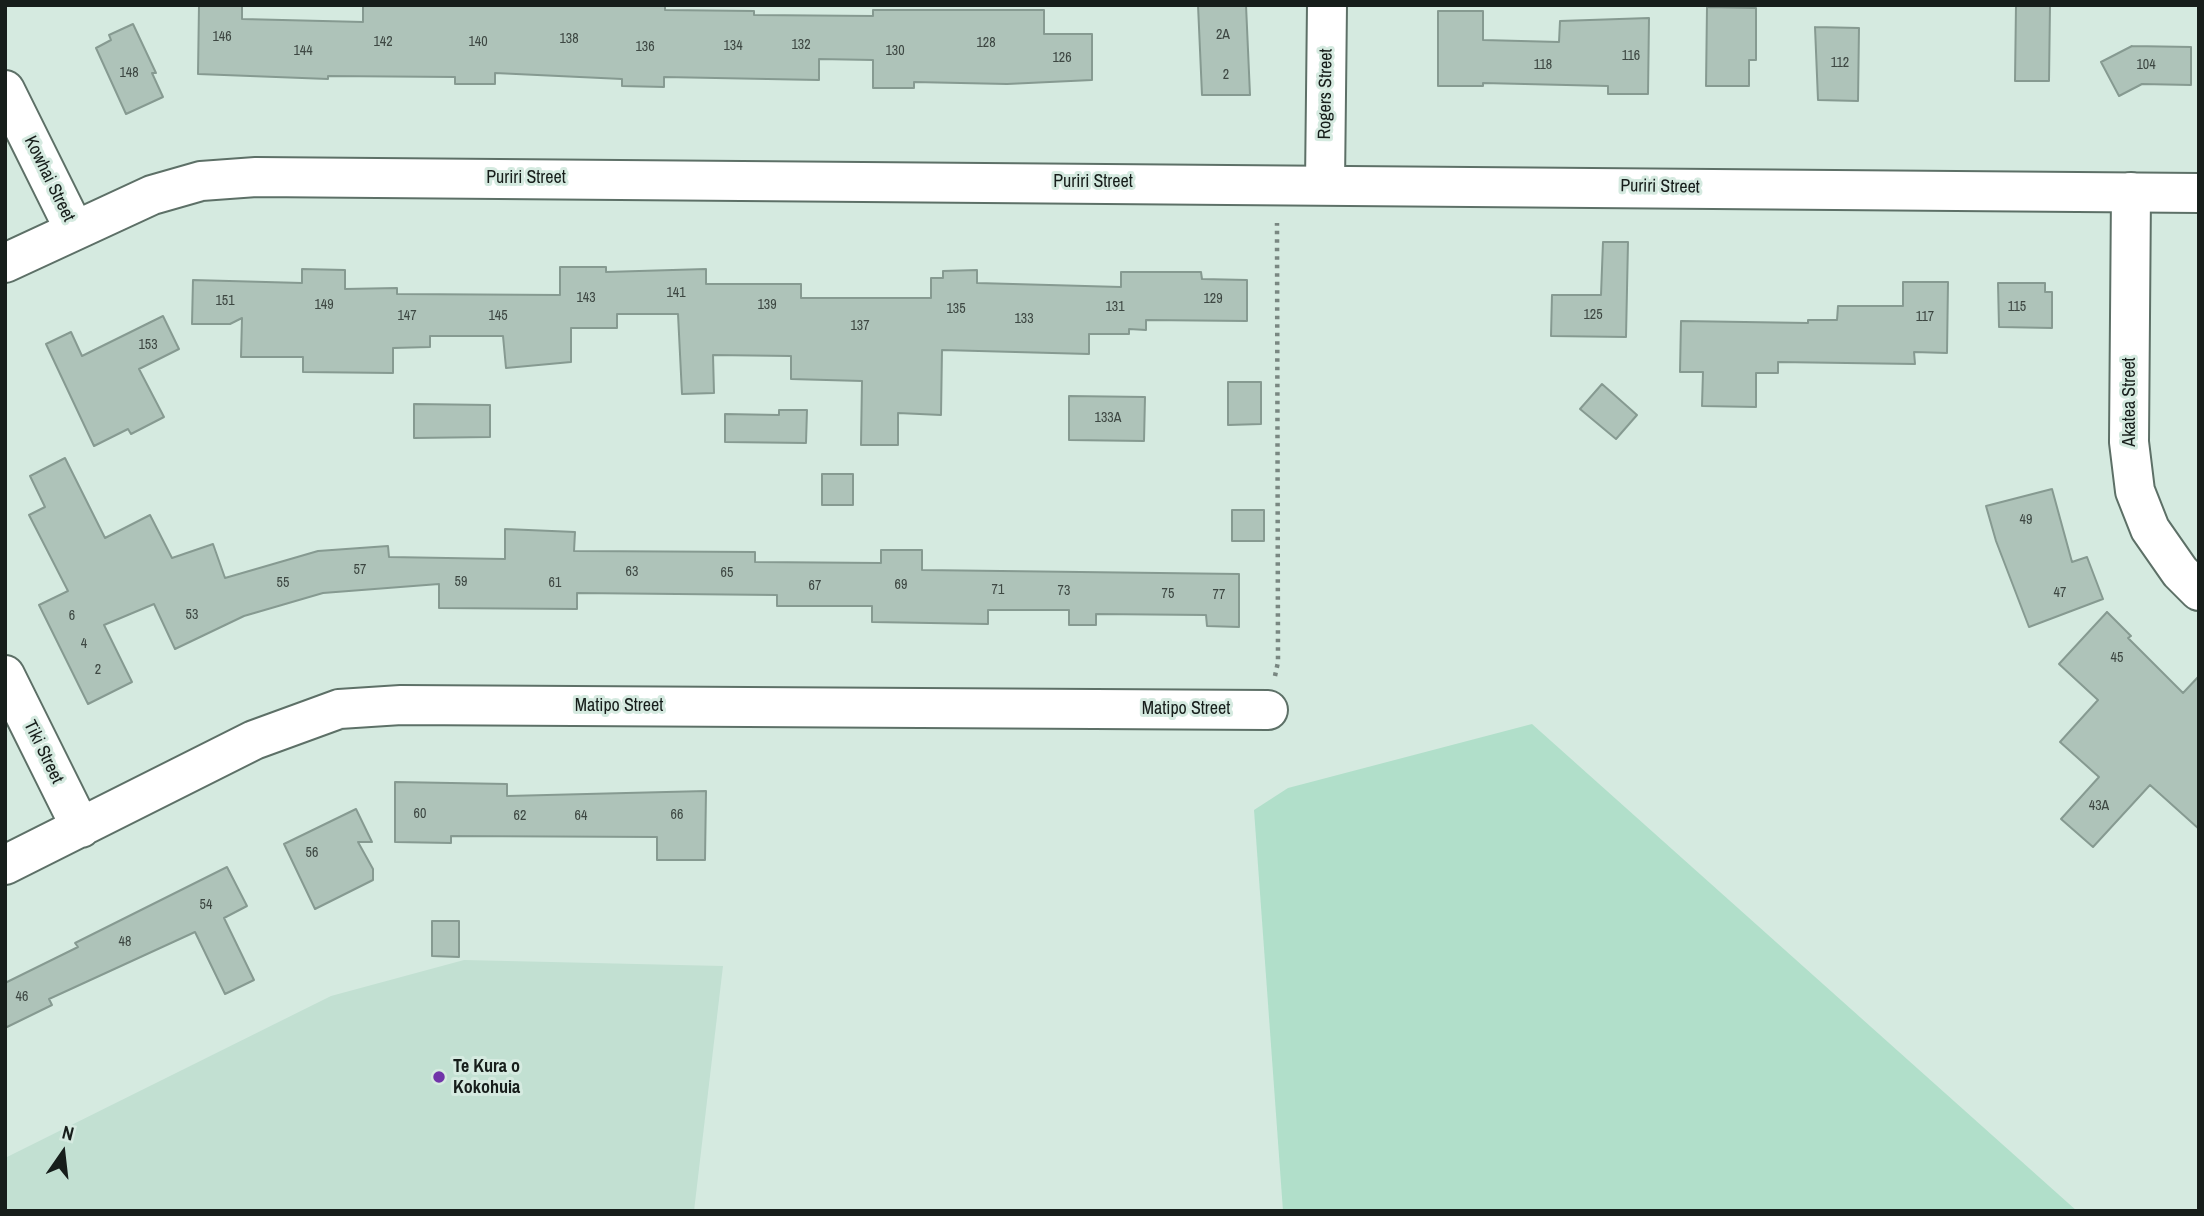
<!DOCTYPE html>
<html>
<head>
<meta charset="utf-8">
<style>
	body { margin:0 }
	#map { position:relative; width:2204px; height:1216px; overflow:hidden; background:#d5eae0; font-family:"Archivo Narrow",sans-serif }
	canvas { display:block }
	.frame { position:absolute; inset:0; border:7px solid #171e1b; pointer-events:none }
	.north { position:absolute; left:28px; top:1118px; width:70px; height:70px; -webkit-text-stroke:5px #d5eae0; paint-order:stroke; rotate:14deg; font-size:19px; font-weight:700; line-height:28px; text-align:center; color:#171e1b }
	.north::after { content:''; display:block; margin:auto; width:24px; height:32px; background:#171e1b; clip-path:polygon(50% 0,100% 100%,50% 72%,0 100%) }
</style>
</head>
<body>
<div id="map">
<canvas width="2204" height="1216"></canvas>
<div class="frame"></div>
<div class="north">N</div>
</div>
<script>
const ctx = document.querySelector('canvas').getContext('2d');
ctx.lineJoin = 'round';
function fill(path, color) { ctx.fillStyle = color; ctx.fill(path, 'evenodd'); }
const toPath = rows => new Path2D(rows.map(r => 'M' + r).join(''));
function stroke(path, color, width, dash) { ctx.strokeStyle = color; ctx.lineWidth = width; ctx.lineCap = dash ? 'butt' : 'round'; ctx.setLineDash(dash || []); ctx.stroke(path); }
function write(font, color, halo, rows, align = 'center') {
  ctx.font = font + ' "Archivo Narrow",sans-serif'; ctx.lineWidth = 6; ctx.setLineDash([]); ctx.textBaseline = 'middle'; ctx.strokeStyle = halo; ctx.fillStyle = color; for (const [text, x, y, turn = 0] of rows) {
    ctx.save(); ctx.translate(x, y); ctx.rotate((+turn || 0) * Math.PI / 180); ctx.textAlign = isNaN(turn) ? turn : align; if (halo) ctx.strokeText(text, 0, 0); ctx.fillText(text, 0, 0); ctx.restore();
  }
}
fill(toPath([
	[464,960,723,966,694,1211,5,1211,5,1158,331,996]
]), '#c2e0d2');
fill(toPath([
	[1532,724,2077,1211,1283,1211,1254,810,1288,788]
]), '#b1dfca');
const building = toPath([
	[199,5,242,5,242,19,363,22,363,5,665,5,665,10,754,11,754,15,873,16,873,10,1044,10,1044,34,1092,34,1092,80,1007,84,914,82,914,88,873,88,873,60,819,59,819,80,664,77,664,87,622,86,622,79,495,73,495,84,455,84,455,77,328,76,328,79,198,74,199,5],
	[1198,5,1246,5,1250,95,1202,95,1198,5],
	[2016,5,2050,5,2049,81,2015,81,2016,5],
	[1707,7,1756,8,1756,60,1749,60,1749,86,1706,86,1707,7],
	[1438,11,1483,11,1483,40,1559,42,1560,21,1649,18,1648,94,1608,94,1608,86,1483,83,1483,86,1438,86,1438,11],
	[133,24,156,73,152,73,163,97,126,114,96,48,111,40,109,35,133,24],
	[1815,27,1859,28,1858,101,1818,100,1815,27],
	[2132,46,2191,47,2191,85,2142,84,2119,96,2101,62,2132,46],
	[1603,242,1628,242,1626,337,1551,336,1552,295,1601,295,1603,242],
	[560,267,606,267,606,272,706,269,706,284,801,284,801,298,931,298,931,278,943,278,943,271,977,270,977,283,1121,287,1121,272,1201,272,1202,279,1247,280,1247,321,1146,320,1146,330,1129,329,1129,334,1089,334,1089,354,942,350,941,415,898,413,898,445,861,445,862,381,791,379,791,356,713,355,714,393,682,394,678,314,617,314,617,328,571,328,571,362,506,368,503,336,430,336,430,347,393,348,393,373,303,372,303,357,241,357,242,318,230,324,192,324,193,280,302,283,302,269,345,270,345,289,397,288,397,294,560,295,560,267],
	[1903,282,1948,282,1947,353,1914,352,1915,364,1778,362,1778,373,1756,373,1756,407,1702,406,1703,372,1680,372,1681,321,1808,323,1808,320,1837,320,1838,306,1903,306,1903,282],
	[1998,283,2045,283,2045,292,2052,292,2052,328,1999,327,1998,283],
	[163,316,179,349,139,369,164,417,131,434,128,429,94,446,46,344,71,332,82,356,163,316],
	[1228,382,1261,382,1261,424,1228,425,1228,382],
	[1602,384,1637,415,1616,439,1580,409,1602,384],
	[1069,396,1145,397,1144,441,1069,440,1069,396],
	[414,404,490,405,490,437,414,438,414,404],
	[779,410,807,410,806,443,725,442,725,414,779,415,779,410],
	[65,458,105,538,150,515,172,558,213,544,225,578,318,551,388,546,389,557,505,559,505,529,575,532,574,551,755,552,755,562,881,563,881,550,922,550,922,570,1239,574,1239,627,1207,626,1206,615,1096,614,1096,625,1069,625,1069,610,988,610,988,624,872,622,872,606,777,606,777,595,577,593,577,609,439,608,439,584,323,593,244,616,175,649,154,604,104,625,132,682,88,704,39,605,68,591,29,515,45,507,30,476,65,458],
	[822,474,853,474,853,505,822,505,822,474],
	[2052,489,2072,562,2087,557,2103,599,2029,627,1996,541,1986,506,2052,489],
	[1232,510,1264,510,1264,541,1232,541,1232,510],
	[2107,612,2131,636,2128,638,2183,693,2199,676,2199,829,2150,785,2093,847,2061,819,2099,777,2060,742,2098,700,2059,664,2107,612],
	[395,782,507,784,507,796,706,791,705,860,657,860,657,837,451,836,451,843,395,842,395,782],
	[356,809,372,842,358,842,373,869,373,880,315,909,284,844,356,809],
	[227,867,247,906,224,918,254,980,225,994,195,932,49,999,52,1005,5,1028,5,983,78,947,75,943,227,867],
	[432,921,459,921,459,957,432,956,432,921]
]);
fill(building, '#aec3b9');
stroke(building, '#869a91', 2);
const minor = toPath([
	[5,90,74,229],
	[1325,183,1327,5],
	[2131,192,2129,442,2135,491,2150,529,2180,572,2199,591],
	[5,675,81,828],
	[5,865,254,740,339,709,401,705,1268,710]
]);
const secondary = toPath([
	[5,263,152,195,201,181,256,177,2199,193]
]);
stroke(minor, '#5d7067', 42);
stroke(secondary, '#5d7067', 42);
stroke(toPath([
	[1275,676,1278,662,1277,223]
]), '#798781', 4.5, [3.5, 5]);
stroke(minor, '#fff', 38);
stroke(secondary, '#fff', 38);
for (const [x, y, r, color] of [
	[439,1077,7,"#7134a9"]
]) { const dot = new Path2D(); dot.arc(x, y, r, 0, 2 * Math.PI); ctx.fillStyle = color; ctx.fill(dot); stroke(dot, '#d5eae0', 2.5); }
write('14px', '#3d4742', null, [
	["2A",1223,35],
	["146",222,37],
	["138",569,39],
	["142",383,42],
	["140",478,42],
	["128",986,43],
	["132",801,45],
	["134",733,46],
	["136",645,47],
	["144",303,51],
	["130",895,51],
	["116",1631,56],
	["126",1062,58],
	["112",1840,63],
	["118",1543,65],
	["104",2146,65],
	["148",129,73],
	["2",1226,75],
	["141",676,293],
	["143",586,298],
	["129",1213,299],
	["151",225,301],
	["149",324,305],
	["139",767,305],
	["131",1115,307],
	["115",2017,307],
	["135",956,309],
	["125",1593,315],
	["147",407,316],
	["145",498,316],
	["117",1925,317],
	["133",1024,319],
	["137",860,326],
	["153",148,345],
	["133A",1108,418],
	["49",2026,520],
	["57",360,570],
	["63",632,572],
	["65",727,573],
	["59",461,582],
	["55",283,583],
	["61",555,583],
	["69",901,585],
	["67",815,586],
	["71",998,590],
	["73",1064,591],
	["47",2060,593],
	["75",1168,594],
	["77",1219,595],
	["53",192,615],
	["6",72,616],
	["4",84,644],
	["45",2117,658],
	["2",98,670],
	["43A",2099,806],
	["60",420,814],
	["66",677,815],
	["62",520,816],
	["64",581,816],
	["56",312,853],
	["54",206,905],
	["48",125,942],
	["46",22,997]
]);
write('18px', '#171e1b', '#d5eae0', [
	["Rogers Street",1326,94,-89],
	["Puriri Street",526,178],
	["Kowhai Street",49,179,64],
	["Puriri Street",1093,182],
	["Puriri Street",1660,187,1],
	["Akatea Street",2130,402,-90],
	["Matipo Street",619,706],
	["Matipo Street",1186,709],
	["Tiki Street",43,752,64]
]);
write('bold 18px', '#171e1b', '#d5eae0', [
	["Te Kura o",453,1067],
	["Kokohuia",453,1088]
], 'left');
</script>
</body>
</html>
